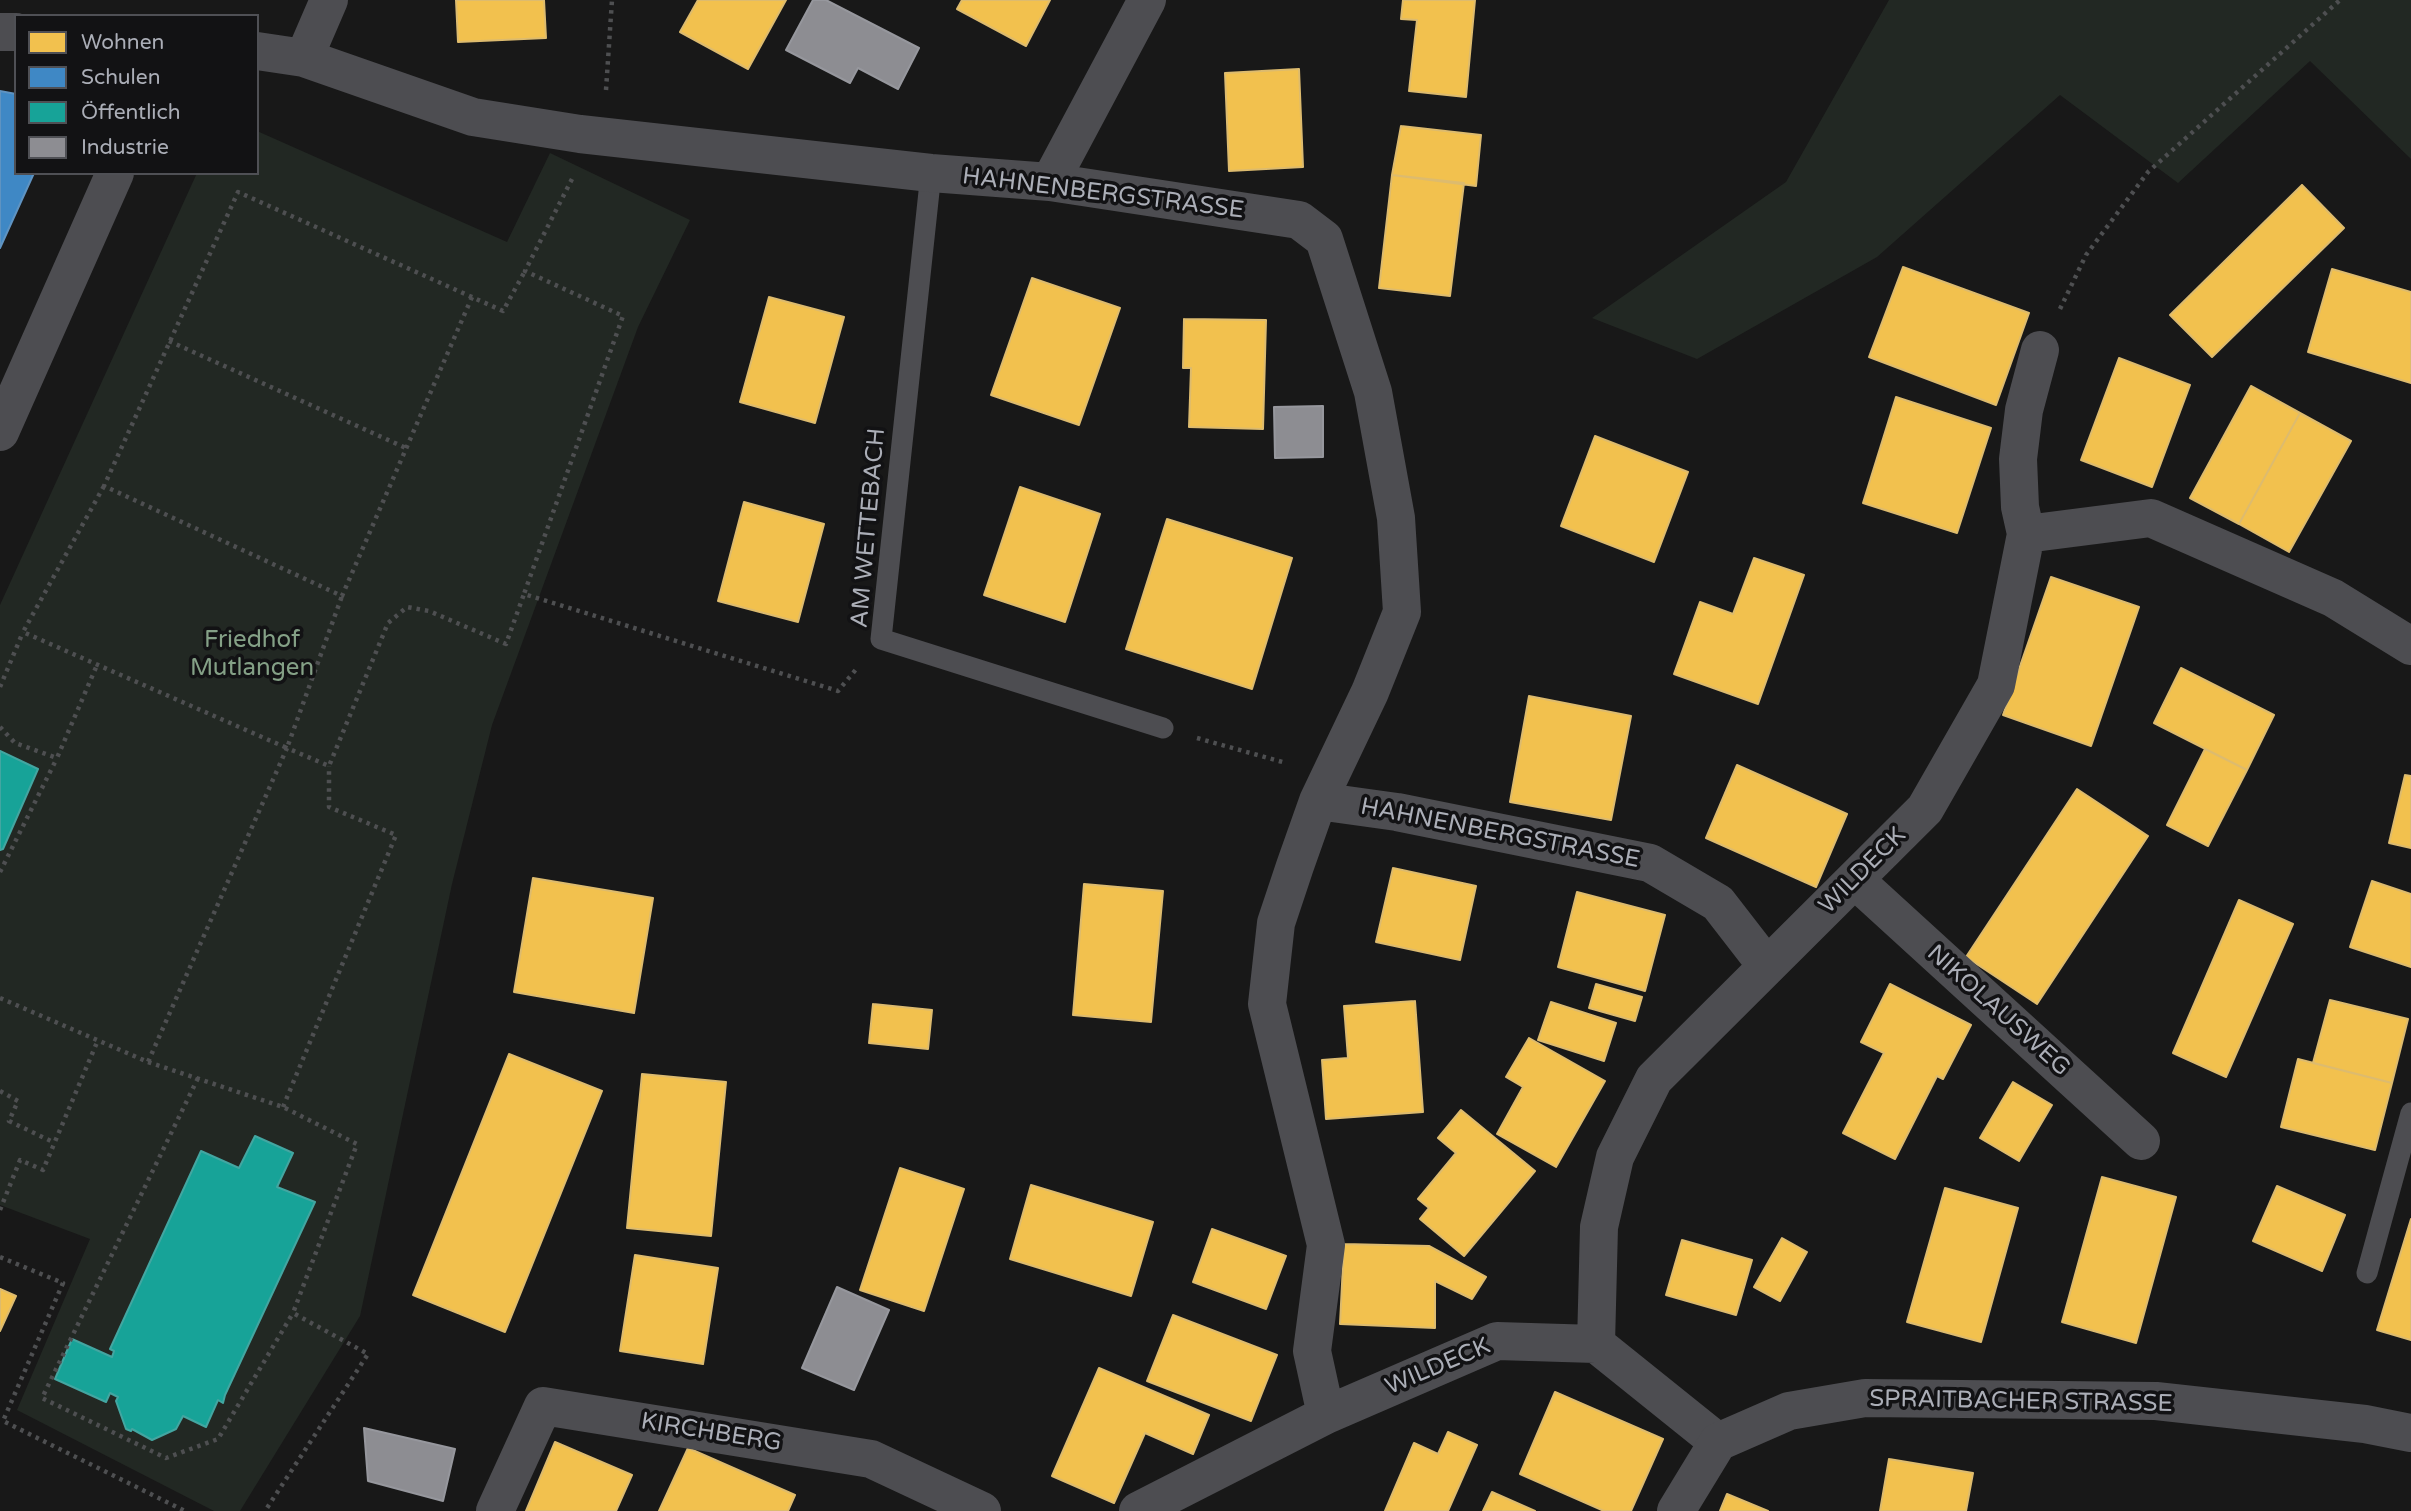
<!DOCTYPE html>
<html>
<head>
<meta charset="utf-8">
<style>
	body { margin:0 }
	#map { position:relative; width:2411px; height:1511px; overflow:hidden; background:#181818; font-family:"Varela Round",sans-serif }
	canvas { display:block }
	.legend { position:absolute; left:14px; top:14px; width:245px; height:161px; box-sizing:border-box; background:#121214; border:2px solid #4f5055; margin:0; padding:9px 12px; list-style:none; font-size:21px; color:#abaeb7 }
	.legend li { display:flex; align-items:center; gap:14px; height:35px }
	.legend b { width:35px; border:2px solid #4f5055 }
</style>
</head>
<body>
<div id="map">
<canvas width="2411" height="1511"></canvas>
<ul class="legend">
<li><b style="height:19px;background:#f2c14e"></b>Wohnen</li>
<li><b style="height:19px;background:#3f88c5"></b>Schulen</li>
<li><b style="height:19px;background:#17a398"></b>Öffentlich</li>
<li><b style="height:19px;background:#8d8d92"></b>Industrie</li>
</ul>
</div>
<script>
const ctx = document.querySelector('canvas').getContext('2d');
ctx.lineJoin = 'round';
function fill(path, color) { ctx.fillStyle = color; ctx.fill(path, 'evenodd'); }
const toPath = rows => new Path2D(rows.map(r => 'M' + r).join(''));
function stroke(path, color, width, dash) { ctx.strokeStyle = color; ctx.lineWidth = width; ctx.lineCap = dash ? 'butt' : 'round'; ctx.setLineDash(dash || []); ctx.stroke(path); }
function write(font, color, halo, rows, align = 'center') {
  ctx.font = font + ' "Varela Round",sans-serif'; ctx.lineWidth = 7; ctx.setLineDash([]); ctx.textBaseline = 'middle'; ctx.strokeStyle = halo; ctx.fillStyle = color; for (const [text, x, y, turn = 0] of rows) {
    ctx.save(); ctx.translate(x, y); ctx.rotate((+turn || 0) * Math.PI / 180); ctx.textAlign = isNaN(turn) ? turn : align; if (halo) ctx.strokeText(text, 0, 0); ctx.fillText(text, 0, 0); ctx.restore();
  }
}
fill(toPath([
	[1889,0,2411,0,2411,159,2310,61,2178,183,2060,95,1877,257,1697,359,1592,318,1786,182],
	[257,131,507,242,550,153,690,220,638,327,492,725,452,884,360,1316,240,1511,214,1511,17,1410,90,1239,0,1205,0,605,197,173,257,173]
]), '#222823');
const homes = toPath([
	[456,0,544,0,546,38,458,42,456,0],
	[698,0,786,0,748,69,680,32,698,0],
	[962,0,1050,0,1026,46,957,9,962,0],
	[1403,0,1475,0,1466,97,1409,91,1417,20,1401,19,1403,0],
	[1299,69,1303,167,1229,171,1225,73,1299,69],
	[1401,126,1481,135,1476,186,1392,175,1401,126],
	[1392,175,1464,183,1450,296,1379,288,1392,175],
	[2302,185,2344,228,2212,357,2170,315,2302,185],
	[1903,267,2029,313,1996,405,1869,357,1903,267],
	[2332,269,2411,292,2411,383,2308,352,2332,269],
	[1032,278,1120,308,1079,425,991,395,1032,278],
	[769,297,844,317,815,423,740,402,769,297],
	[1184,319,1266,320,1263,429,1189,427,1191,368,1183,368,1184,319],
	[2119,358,2190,385,2152,487,2081,460,2119,358],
	[2251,386,2300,413,2239,524,2190,498,2251,386],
	[1896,397,1991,428,1957,533,1863,503,1896,397],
	[2300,413,2351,441,2289,552,2239,524,2300,413],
	[1595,436,1688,472,1654,562,1561,526,1595,436],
	[1020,487,1100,514,1065,622,984,595,1020,487],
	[744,502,824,524,798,622,718,601,744,502],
	[1167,519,1292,558,1252,689,1126,649,1167,519],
	[1754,558,1804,575,1758,704,1674,674,1700,602,1733,614,1754,558],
	[2051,577,2139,607,2091,746,2003,715,2051,577],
	[2181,668,2274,715,2247,770,2154,723,2181,668],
	[1529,696,1631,716,1611,820,1510,802,1529,696],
	[2205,749,2247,770,2208,846,2167,825,2205,749],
	[1737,765,1847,814,1816,887,1706,838,1737,765],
	[2405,775,2411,776,2411,848,2389,843,2405,775],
	[2077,789,2148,836,2037,1004,1966,957,2077,789],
	[1393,868,1476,886,1460,960,1376,942,1393,868],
	[533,878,653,898,634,1013,514,992,533,878],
	[2372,881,2411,894,2411,967,2350,947,2372,881],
	[1084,884,1163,891,1151,1022,1073,1015,1084,884],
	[1577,892,1665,915,1645,991,1558,967,1577,892],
	[2239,900,2293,924,2226,1077,2173,1053,2239,900],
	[1596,984,1642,997,1635,1021,1589,1008,1596,984],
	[1890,984,1971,1025,1943,1079,1937,1076,1895,1159,1843,1133,1884,1053,1861,1042,1890,984],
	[2330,1000,2408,1019,2392,1083,2313,1063,2330,1000],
	[1415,1001,1423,1112,1326,1119,1322,1060,1348,1058,1344,1006,1415,1001],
	[1551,1002,1616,1023,1604,1061,1538,1040,1551,1002],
	[873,1004,932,1010,928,1049,869,1043,873,1004],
	[1529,1038,1605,1081,1556,1167,1497,1134,1523,1087,1506,1077,1529,1038],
	[509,1054,602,1091,505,1332,413,1295,509,1054],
	[2298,1059,2392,1083,2375,1150,2281,1127,2298,1059],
	[642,1074,726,1082,711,1236,627,1228,642,1074],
	[2013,1082,2052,1105,2019,1161,1980,1138,2013,1082],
	[1461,1110,1535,1171,1464,1256,1420,1219,1429,1208,1418,1199,1456,1153,1438,1138,1461,1110],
	[900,1168,964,1189,924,1311,860,1290,900,1168],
	[2102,1177,2176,1197,2136,1343,2062,1322,2102,1177],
	[1031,1185,1153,1222,1131,1296,1010,1259,1031,1185],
	[2277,1186,2345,1215,2322,1271,2253,1241,2277,1186],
	[1945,1188,2018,1208,1981,1342,1907,1322,1945,1188],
	[2411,1219,2411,1340,2377,1330,2411,1219],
	[1212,1229,1286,1256,1266,1309,1193,1282,1212,1229],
	[1782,1238,1807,1252,1780,1301,1754,1287,1782,1238],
	[1682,1240,1752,1260,1736,1315,1666,1295,1682,1240],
	[1344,1244,1429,1246,1486,1277,1472,1299,1435,1281,1435,1328,1340,1324,1344,1244],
	[635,1255,718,1268,703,1364,620,1351,635,1255],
	[0,1289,16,1296,0,1331,0,1289],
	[1173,1315,1277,1355,1251,1421,1147,1381,1173,1315],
	[1099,1368,1209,1415,1193,1454,1145,1433,1114,1503,1052,1476,1099,1368],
	[1555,1392,1663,1439,1631,1511,1604,1511,1520,1474,1555,1392],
	[1448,1432,1477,1445,1448,1511,1385,1511,1414,1443,1438,1454,1448,1432],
	[555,1442,632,1475,616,1511,526,1511,555,1442],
	[688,1448,795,1495,788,1511,659,1511,688,1448],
	[1889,1459,1973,1473,1966,1511,1880,1511,1889,1459],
	[1492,1492,1535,1511,1483,1511,1492,1492],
	[1727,1494,1768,1511,1720,1511,1727,1494]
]);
fill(homes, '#f2c14e');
stroke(homes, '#ddbb6e', 2);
const schools = toPath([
	[0,91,16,94,16,173,34,173,0,248,0,91]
]);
fill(schools, '#3f88c5');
stroke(schools, '#5f93c1', 2);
const public = toPath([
	[0,751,38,769,3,849,0,850,0,751],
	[255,1136,293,1153,277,1187,315,1202,225,1395,223,1403,218,1400,206,1427,183,1416,176,1429,152,1440,132,1429,131,1431,126,1429,116,1401,118,1397,110,1393,106,1402,55,1379,72,1339,112,1357,114,1351,110,1349,201,1151,239,1168,255,1136]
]);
fill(public, '#17a398');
stroke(public, '#43a6a1', 2);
const industry = toPath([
	[813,0,826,0,919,48,898,89,858,68,850,83,786,50,813,0],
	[1323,406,1323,457,1275,458,1274,407,1323,406],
	[837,1287,889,1310,854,1390,802,1368,837,1287],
	[364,1428,455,1449,443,1501,368,1481,364,1428]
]);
fill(industry, '#8d8d92');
stroke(industry, '#96979d', 2);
stroke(toPath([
	[606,90,612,0],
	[572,179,525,271,623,316,524,594,838,691,858,667],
	[472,297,342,596,104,486,238,192,503,311,525,271],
	[2060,309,2086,255,2148,172,2340,0],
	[169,341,406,448],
	[104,486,23,632,287,748,342,596],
	[0,687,23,632],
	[0,727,15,743,57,758,97,665],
	[1197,738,1286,763],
	[0,872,57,758],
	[0,998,148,1062,287,748,329,766,388,623,407,607,429,611,506,644,524,594],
	[148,1062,283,1107,357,1144,293,1313,368,1354,265,1511],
	[198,1078,42,1398,166,1458,218,1439,293,1313],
	[0,1091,18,1101,9,1121,55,1143],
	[283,1107,396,835,329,807,329,766],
	[0,1210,20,1160,43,1170,98,1040],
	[0,1257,63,1283,3,1421,185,1511]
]), '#4e4f51', 4.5, [3.5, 5]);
stroke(toPath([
	[931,173,881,639,1163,728],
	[2367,1273,2411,1113]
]), '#4d4d51', 21);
stroke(toPath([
	[0,32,16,32],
	[257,51,304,58,473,117,580,134,931,173,1050,182,1299,220,1324,239,1373,392,1396,518,1402,612,1370,692,1318,801,1295,866,1276,923,1267,1004,1326,1245,1312,1351,1326,1415],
	[304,58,329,0],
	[1050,182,1147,0],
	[0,432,115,173],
	[2026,534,2151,518,2333,598,2411,646],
	[1318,801,1397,812,1650,863,1718,903,1766,965],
	[1855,880,2141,1141],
	[1596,1344,1599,1227,1615,1157,1654,1079,1925,809,1996,685,2026,534,2020,507,2018,459,2024,410,2040,350],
	[495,1511,543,1406,871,1459,982,1511],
	[1138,1511,1326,1415,1497,1341,1596,1344,1718,1442]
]), '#4d4d51', 38);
stroke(toPath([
	[1676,1511,1718,1442,1789,1411,1865,1398,2156,1401,2365,1424,2411,1433]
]), '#4d4d51', 38);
write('24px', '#abaeb7', '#121214', [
	["HAHNENBERGSTRASSE",1103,194,7],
	["AM WETTEBACH",869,528,-85],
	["HAHNENBERGSTRASSE",1500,834,11],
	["WILDECK",1863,871,-45],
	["NIKOLAUSWEG",1998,1011,42],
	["WILDECK",1438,1367,-23],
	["SPRAITBACHER STRASSE",2021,1402,1],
	["KIRCHBERG",711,1433,9]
]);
write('24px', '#84a086', '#121214', [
	["Friedhof",252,641],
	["Mutlangen",252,669]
]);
</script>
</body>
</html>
